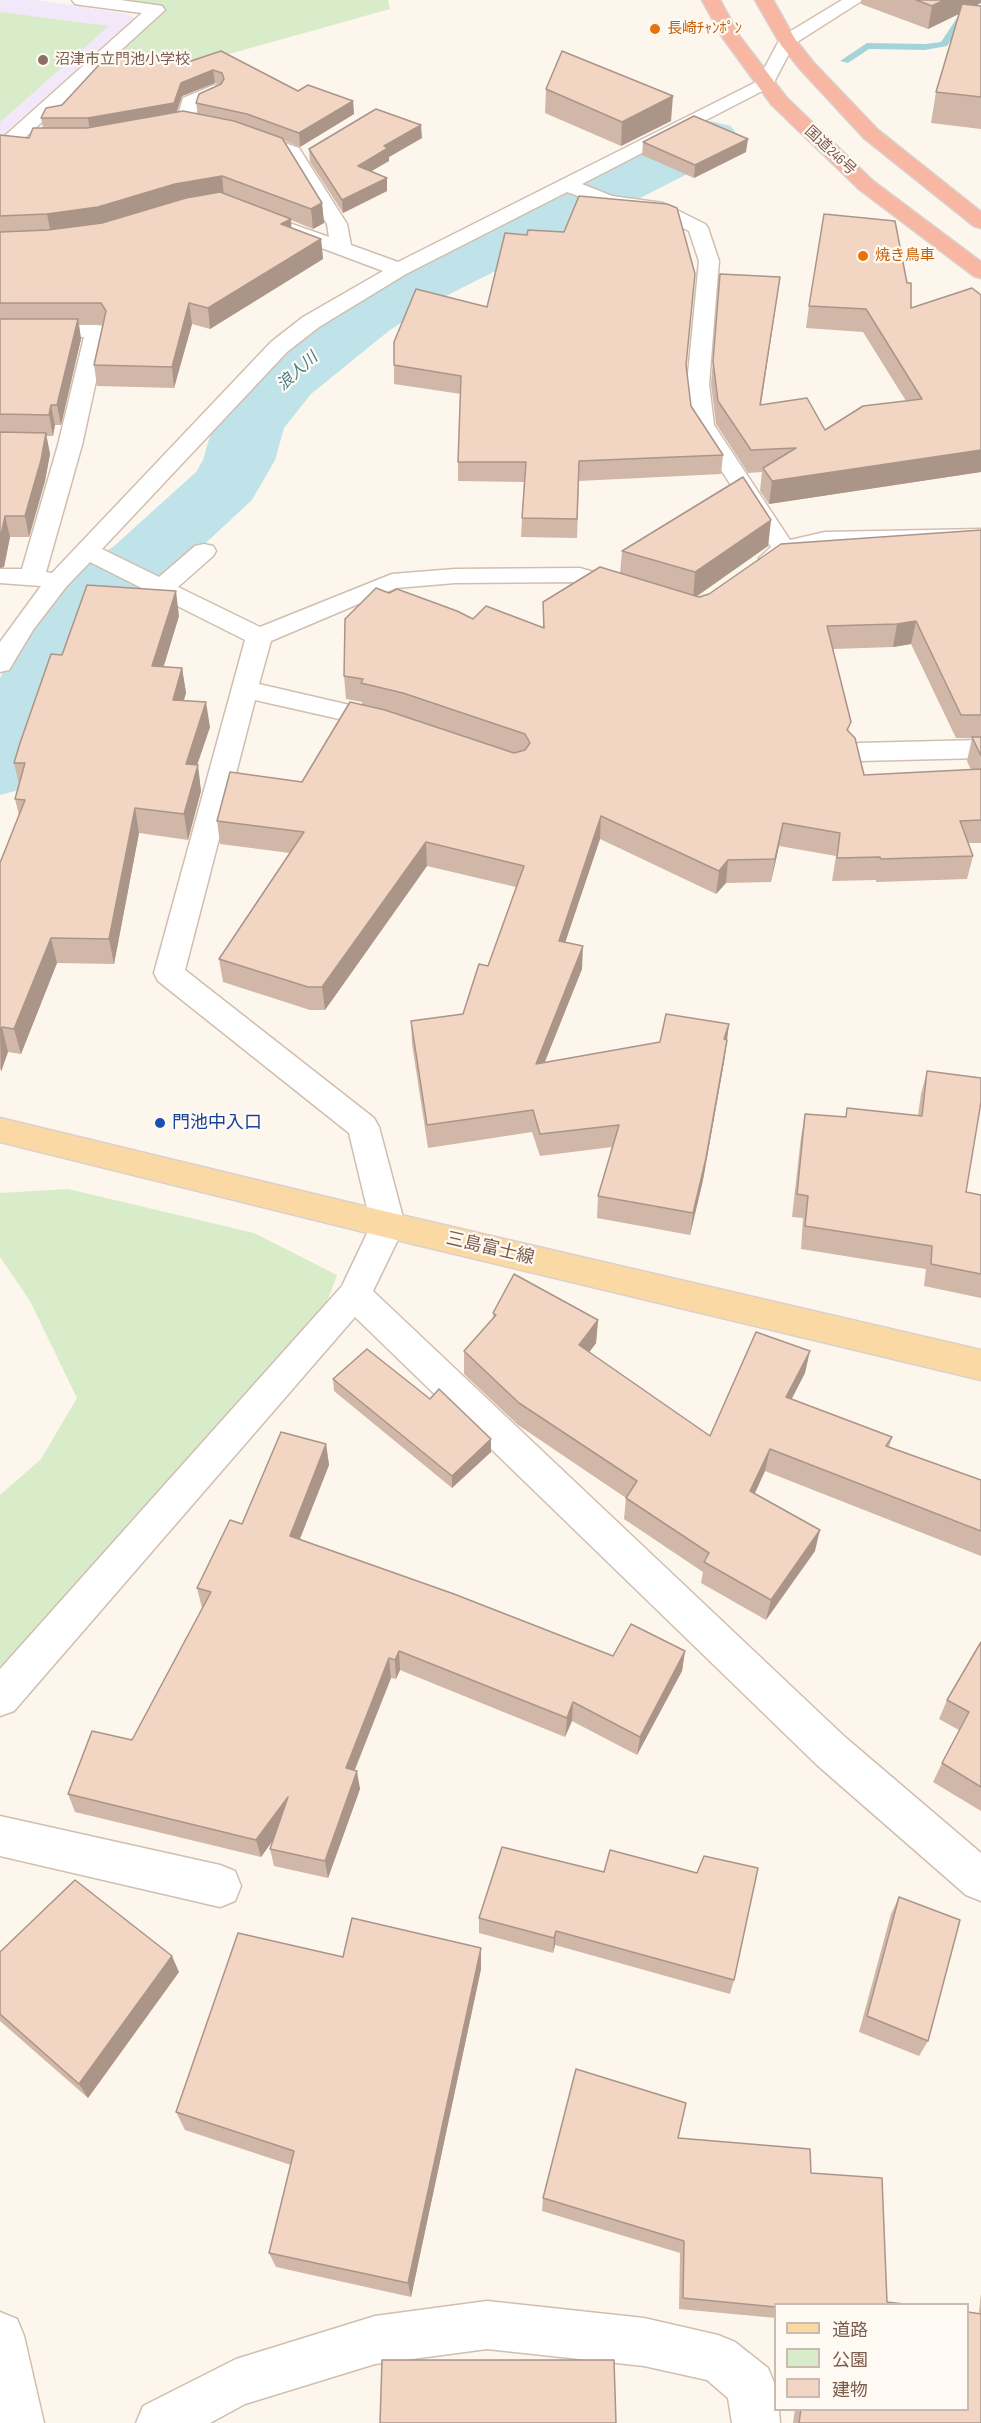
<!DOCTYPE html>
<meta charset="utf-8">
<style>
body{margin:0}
#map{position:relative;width:981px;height:2423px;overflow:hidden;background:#fdf6ec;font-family:"Sofia Sans Condensed","Noto Sans JP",sans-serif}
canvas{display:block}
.legend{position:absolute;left:774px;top:2303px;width:195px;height:108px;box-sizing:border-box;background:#fffaf3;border:2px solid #cabbb1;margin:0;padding:8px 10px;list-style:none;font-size:18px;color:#7a5c4d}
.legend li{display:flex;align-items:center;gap:12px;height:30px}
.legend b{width:30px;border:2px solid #cabbb1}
</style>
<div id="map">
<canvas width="981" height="2423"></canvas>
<ul class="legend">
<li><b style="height:8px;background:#fbd9a5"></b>道路</li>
<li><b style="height:16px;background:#d8ecc9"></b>公園</li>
<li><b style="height:16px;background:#f3d5c3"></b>建物</li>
</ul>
</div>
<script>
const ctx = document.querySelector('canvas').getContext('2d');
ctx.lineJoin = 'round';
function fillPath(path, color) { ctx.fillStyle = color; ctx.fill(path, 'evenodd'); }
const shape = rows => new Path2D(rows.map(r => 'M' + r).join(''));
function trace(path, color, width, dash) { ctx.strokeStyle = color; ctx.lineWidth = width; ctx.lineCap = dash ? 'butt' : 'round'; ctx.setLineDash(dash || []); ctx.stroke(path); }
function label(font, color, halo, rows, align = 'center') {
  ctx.font = font + ' "Sofia Sans Condensed","Noto Sans JP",sans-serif'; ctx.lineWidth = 4.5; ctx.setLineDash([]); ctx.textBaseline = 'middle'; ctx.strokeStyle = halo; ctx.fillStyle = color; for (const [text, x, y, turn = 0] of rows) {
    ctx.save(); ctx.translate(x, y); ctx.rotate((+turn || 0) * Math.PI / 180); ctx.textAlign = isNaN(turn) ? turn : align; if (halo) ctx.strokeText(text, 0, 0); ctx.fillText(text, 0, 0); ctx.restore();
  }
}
fillPath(shape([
 [0,0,37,0,127,14,135,18,0,137]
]), '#f3e8fa');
fillPath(shape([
 [108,0,388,0,390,9,147,77,86,84,163,8],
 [0,12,109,26,0,122],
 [68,1189,254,1233,337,1275,303,1365,0,1712,0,1495,41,1459,77,1398,30,1301,0,1257,0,1193]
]), '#d8ecc9');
fillPath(shape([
 [981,7,981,13,965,19,947,46,925,50,869,49,848,63,840,61,867,43,925,44,941,42,959,15,981,7]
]), '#a5d3da');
fillPath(shape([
 [710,121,731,126,740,139,731,152,434,302,390,330,311,394,284,428,275,460,252,500,167,579,107,615,101,622,77,692,48,749,43,767,30,787,0,795,0,679,22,621,51,581,113,547,196,472,203,460,213,425,261,364,342,302,388,274,689,126,710,121]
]), '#bfe3e8');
const street = shape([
 [72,0,120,0,156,5,162,6,165,10,7,154,0,156,0,140,142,13,81,5,75,4,72,0],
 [766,77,772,78,775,82,772,86,582,184,612,196,663,203,705,224,708,228,719,261,709,384,714,425,790,540,825,532,981,529,981,543,825,546,793,554,780,563,771,565,762,563,759,558,771,547,692,425,687,384,699,261,689,231,651,212,608,207,567,192,406,274,319,327,287,352,102,549,159,577,195,546,204,544,213,546,216,551,213,556,178,587,260,627,392,574,455,569,580,568,637,585,640,590,637,595,628,597,578,582,455,583,396,588,271,641,259,684,397,716,401,722,397,728,388,730,255,700,185,970,374,1118,379,1127,405,1225,373,1291,845,1737,981,1853,981,1901,966,1895,817,1765,355,1317,14,1711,0,1716,0,1669,342,1286,371,1225,349,1133,158,981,154,973,245,640,90,562,66,587,33,630,9,670,0,672,0,642,41,586,0,583,0,569,22,569,58,445,84,337,0,337,0,325,96,325,104,326,107,331,82,445,46,572,52,573,271,342,303,317,383,271,271,229,268,225,271,221,278,219,329,237,327,224,285,156,240,140,237,136,240,132,254,132,299,148,347,224,351,245,398,262,766,77],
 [214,85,221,87,223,91,221,95,199,105,192,126,178,126,176,122,183,98,214,85],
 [981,740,981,758,859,761,849,758,845,752,849,746,859,743,981,740],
 [0,1816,220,1865,235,1871,241,1886,235,1901,220,1907,0,1856,0,1816],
 [487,2301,644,2318,718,2335,735,2342,768,2368,775,2385,776,2410,779,2410,780,2423,732,2423,728,2398,707,2380,644,2366,487,2349,375,2364,245,2404,210,2423,136,2423,143,2406,236,2359,375,2316,487,2301],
 [0,2312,17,2319,24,2336,44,2423,0,2423,0,2312]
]);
const secondary = shape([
 [842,0,863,0,794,44,772,86,760,86,757,82,781,37,842,0]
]);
const primary = shape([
 [0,1118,388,1212,981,1350,981,1380,388,1238,0,1142,0,1118]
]);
const highway = shape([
 [702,0,720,0,740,37,786,97,873,181,981,262,981,278,974,276,859,189,772,105,723,38,702,0],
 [755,0,773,0,795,39,813,62,878,130,981,212,981,228,974,226,864,138,801,70,781,45,755,0]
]);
trace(street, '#d1beb0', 3);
trace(secondary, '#d6c0b0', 3);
trace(primary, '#dad1cd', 3);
trace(highway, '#dad1cd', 3);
fillPath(street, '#fff');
fillPath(secondary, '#fff');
fillPath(primary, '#fbd9a5');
fillPath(highway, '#f7b7a3');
fillPath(shape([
 [861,0,981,0,977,5,981,6,981,129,931,123,936,92,959,14,928,29,861,4],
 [188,62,298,91,353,101,354,114,300,147,283,140,322,203,324,223,313,229,291,220,291,228,321,239,323,259,210,329,192,324,174,388,97,386,94,365,103,324,79,324,81,339,61,425,55,425,53,436,46,436,50,454,45,481,29,537,10,537,4,567,0,568,0,135,29,138,43,128,41,118,62,105],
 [215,83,220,85,196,103,198,114,177,112,182,96],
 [546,89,671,121,621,146,545,113],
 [422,138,389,157,389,161,371,171,387,178,387,191,343,213,310,162,309,149],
 [643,142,746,152,694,178,642,155],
 [720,274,780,277,761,405,825,430,906,401,863,332,806,328,809,306,911,308,981,472,769,504,760,491,762,472,748,473,716,424,711,384],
 [394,365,686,366,691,406,723,455,721,474,579,481,577,538,521,537,522,518,524,482,458,481,458,462,461,394,394,384],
 [771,520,768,546,696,596,699,597,981,530,981,843,968,843,973,856,967,879,876,882,876,880,832,881,836,856,779,846,771,882,726,883,716,894,600,839,565,942,582,969,545,1062,660,1042,729,1024,724,1062,703,1180,690,1235,597,1218,598,1196,612,1147,540,1156,532,1132,428,1148,412,1044,411,1021,463,1014,488,966,516,887,427,866,325,1010,310,1010,223,982,219,959,290,853,220,844,217,821,302,782,362,705,362,702,346,699,344,676,389,593,473,619,543,628,543,602,620,574,622,551],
 [911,644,956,738,972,738,967,761,971,770,864,775,849,732,833,649,893,647],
 [179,616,163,667,182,668,186,693,183,701,210,727,197,765,201,791,188,840,139,833,114,964,57,963,21,1054,8,1052,0,1071,0,863,19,815,15,799,19,784,14,763,62,655],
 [927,1071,966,1192,981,1195,981,1298,924,1286,926,1269,801,1249,803,1218,792,1217,801,1137,805,1114,846,1117,918,1115,921,1094],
 [493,1313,598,1320,596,1343,589,1352,710,1436,805,1373,791,1399,892,1437,889,1447,981,1480,981,1556,765,1471,755,1493,815,1551,766,1620,701,1583,703,1572,624,1519,626,1498,518,1425,464,1374,464,1351,493,1318],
 [333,1379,491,1452,452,1488,334,1391],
 [326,1444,329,1465,300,1539,613,1656,685,1651,682,1671,637,1755,572,1721,565,1737,400,1670,396,1679,391,1678,355,1770,360,1789,328,1878,274,1866,270,1849,273,1840,261,1857,75,1812,68,1794,132,1740,202,1608,197,1588,242,1524],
 [981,1642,981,1811,933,1782,942,1763,959,1730,939,1719,947,1700],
 [502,1847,734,1980,730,1994,555,1945,553,1953,479,1933,479,1918],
 [899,1897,928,2041,919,2056,859,2032,891,1914],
 [481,1948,481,1969,411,2297,276,2267,269,2253,291,2165,185,2130,176,2112,343,1957],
 [0,1952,179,1972,88,2098,0,2021],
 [678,2138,776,2304,776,2318,679,2309,680,2253,542,2211,543,2198],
 [981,2293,981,2423,793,2423,795,2409,968,2409]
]), '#d1b7a8');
fillPath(shape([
 [944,0,981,0,981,3,928,29,932,6],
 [213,70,215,83,182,96,175,116,90,131,88,118],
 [673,96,671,121,621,146,622,122],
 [353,101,354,114,300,147,299,133],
 [421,125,422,138,389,157,389,161,358,179,358,166,384,146],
 [748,139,746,152,694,178,695,165],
 [222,176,224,196,102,227,51,234,47,214,175,184],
 [387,178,387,191,343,213,342,200],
 [322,203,324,223,313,229,311,209],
 [291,219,292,239,281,224],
 [321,239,323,259,210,329,208,308],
 [780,277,777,299,757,428,760,405],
 [189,303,192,324,174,388,172,367],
 [78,319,81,339,61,425,57,405],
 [51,405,55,425,53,436,49,415],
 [46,433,50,454,45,481,29,537,25,516],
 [981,450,981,472,769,504,772,481],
 [5,516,10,537,4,567,0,568,0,540],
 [771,520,768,546,693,599,695,572],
 [176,591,179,616,156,692,152,666],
 [916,621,911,644,893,647,897,624],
 [182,668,186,693,177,725,173,700],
 [206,702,210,727,189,789,186,764],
 [198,765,201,791,188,840,184,814],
 [135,808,139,833,114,964,109,939],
 [601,816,600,839,558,964,559,941],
 [783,823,779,846,771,882,775,859],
 [426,842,427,866,325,1010,322,987],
 [728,860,726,883,716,894,719,871],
 [51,938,57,963,21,1054,14,1029],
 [583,946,582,969,535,1086,536,1064],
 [729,1024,724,1062,703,1180,690,1235,693,1213,724,1039],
 [2,1027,8,1052,1,1072,0,1031],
 [598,1320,596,1343,578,1368,579,1345],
 [810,1351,805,1373,781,1420,786,1397],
 [491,1439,491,1452,452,1488,452,1476],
 [326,1444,329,1465,293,1556,290,1536],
 [770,1449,765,1471,746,1512,750,1491],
 [820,1530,815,1551,766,1620,771,1600],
 [399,1651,400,1670,396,1679,395,1660],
 [685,1651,682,1671,637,1755,640,1737],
 [389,1658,391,1678,348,1786,346,1768],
 [573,1702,572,1721,565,1737,567,1718],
 [357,1771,360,1789,328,1878,325,1861],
 [288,1797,292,1814,261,1857,256,1840],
 [556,1931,555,1945,553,1953,554,1938],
 [481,1948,481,1969,411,2297,408,2283],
 [172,1956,179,1972,88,2098,79,2084]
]), '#aa9588');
const building = shape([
 [916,0,944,0,932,6,916,0],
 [962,4,981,6,981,97,936,92,962,4],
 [221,51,298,91,308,85,353,101,299,133,247,114,196,103,199,94,221,84,224,79,222,73,213,70,181,83,174,103,88,118,41,118,46,108,62,105,110,53,128,53,188,62,221,51],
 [562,51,673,96,622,122,546,89,562,51],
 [376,109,421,125,384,146,388,148,358,166,387,178,342,200,309,149,376,109],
 [183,111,234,121,282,138,322,203,311,209,222,176,175,184,98,207,47,214,0,216,0,135,29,138,33,128,87,128,183,111],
 [694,116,748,139,695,165,643,142,694,116],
 [220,192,291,219,281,224,321,239,208,308,189,303,172,367,94,365,106,311,101,303,0,303,0,232,48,230,102,223,186,198,220,192],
 [579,196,667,204,677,208,695,274,686,365,691,406,723,455,579,461,577,519,522,518,526,462,458,462,461,376,394,365,394,342,416,289,487,307,505,233,527,235,528,230,564,232,579,196],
 [824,214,895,221,907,283,911,283,911,308,972,288,981,295,981,450,772,481,763,468,796,448,751,450,718,401,713,361,720,274,780,277,760,405,807,398,825,430,863,406,922,399,866,309,809,306,824,214],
 [0,319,78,319,57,405,51,405,49,415,0,414,0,319],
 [0,432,46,433,41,460,25,516,5,516,0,540,0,432],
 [743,477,771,520,695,572,622,551,743,477],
 [981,530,981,715,961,715,916,621,897,624,827,626,851,722,847,730,855,738,864,775,981,769,981,820,960,821,973,856,881,859,880,857,837,858,840,833,783,823,775,859,728,860,719,871,601,816,559,941,583,946,536,1064,660,1042,666,1014,729,1024,724,1039,727,1040,706,1158,693,1213,598,1196,619,1125,540,1134,533,1110,427,1125,411,1021,463,1014,479,964,488,966,524,866,426,842,322,987,308,987,219,959,304,832,217,821,230,772,302,782,350,702,385,710,514,753,525,750,530,743,525,734,403,693,361,683,363,679,344,676,345,619,376,588,389,593,397,589,457,611,473,619,486,606,544,628,543,602,600,567,699,597,709,594,781,544,981,530],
 [87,585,176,591,152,666,182,668,173,700,206,702,186,764,198,765,184,814,135,808,109,939,51,938,14,1029,2,1027,0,1031,0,863,25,800,15,799,25,763,14,763,20,743,51,654,62,655,87,585],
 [972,737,981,737,981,756,972,737],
 [927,1071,981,1078,981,1102,966,1192,981,1195,981,1274,931,1264,932,1246,805,1226,808,1196,797,1194,805,1114,846,1117,847,1108,922,1116,927,1071],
 [514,1274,598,1320,579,1345,710,1436,756,1332,810,1351,786,1397,892,1437,886,1446,981,1480,981,1531,770,1449,750,1491,820,1530,771,1600,704,1562,709,1553,626,1498,637,1481,519,1403,464,1351,496,1315,493,1313,514,1274],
 [367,1349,430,1399,439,1389,491,1439,452,1476,333,1379,367,1349],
 [281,1432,326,1444,290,1536,454,1594,613,1656,631,1624,685,1651,640,1737,573,1702,567,1718,399,1651,395,1660,389,1658,346,1768,357,1771,325,1861,270,1849,288,1797,256,1840,68,1794,92,1731,132,1740,211,1592,197,1588,230,1520,242,1524,281,1432],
 [981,1642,981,1787,942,1763,969,1712,947,1700,981,1642],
 [502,1847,604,1872,610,1850,697,1873,704,1856,758,1868,734,1980,556,1931,554,1938,479,1918,502,1847],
 [75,1880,172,1956,79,2084,0,2014,0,1952,75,1880],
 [899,1897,960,1920,928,2041,867,2016,899,1897],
 [352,1918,481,1948,408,2283,269,2253,294,2151,176,2112,238,1933,343,1957,352,1918],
 [576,2069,686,2103,678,2138,810,2149,811,2173,882,2178,887,2302,904,2304,776,2304,776,2307,683,2298,684,2241,543,2198,576,2069],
 [968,2312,981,2314,981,2423,799,2423,801,2409,968,2409,968,2312],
 [382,2360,614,2360,616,2423,380,2423,382,2360]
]);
fillPath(building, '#f3d5c3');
trace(building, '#aa9588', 1.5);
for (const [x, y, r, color] of [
 [655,29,6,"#e8710a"],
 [43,60,6,"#8d6e63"],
 [863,256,6,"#e8710a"],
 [160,1123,6,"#1a4fb4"]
]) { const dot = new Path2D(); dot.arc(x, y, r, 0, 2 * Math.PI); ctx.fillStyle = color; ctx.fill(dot); trace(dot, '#fffaf3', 2); }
label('15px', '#c56008', '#fffaf3', [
 ["長崎ﾁｬﾝﾎﾟﾝ",667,29],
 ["焼き鳥車",875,256]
], 'left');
label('15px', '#785e54', '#fffaf3', [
 ["沼津市立門池小学校",55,60]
], 'left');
label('15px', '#7a5c4d', '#fffaf3', [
 ["国道246号",830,151,43]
]);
label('italic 16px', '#437c86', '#fffaf3', [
 ["浪人川",298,372,-42]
]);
label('18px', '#164399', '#fffaf3', [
 ["門池中入口",172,1123]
], 'left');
label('18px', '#7a5c4d', '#fffaf3', [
 ["三島富士線",490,1249,13]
]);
</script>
